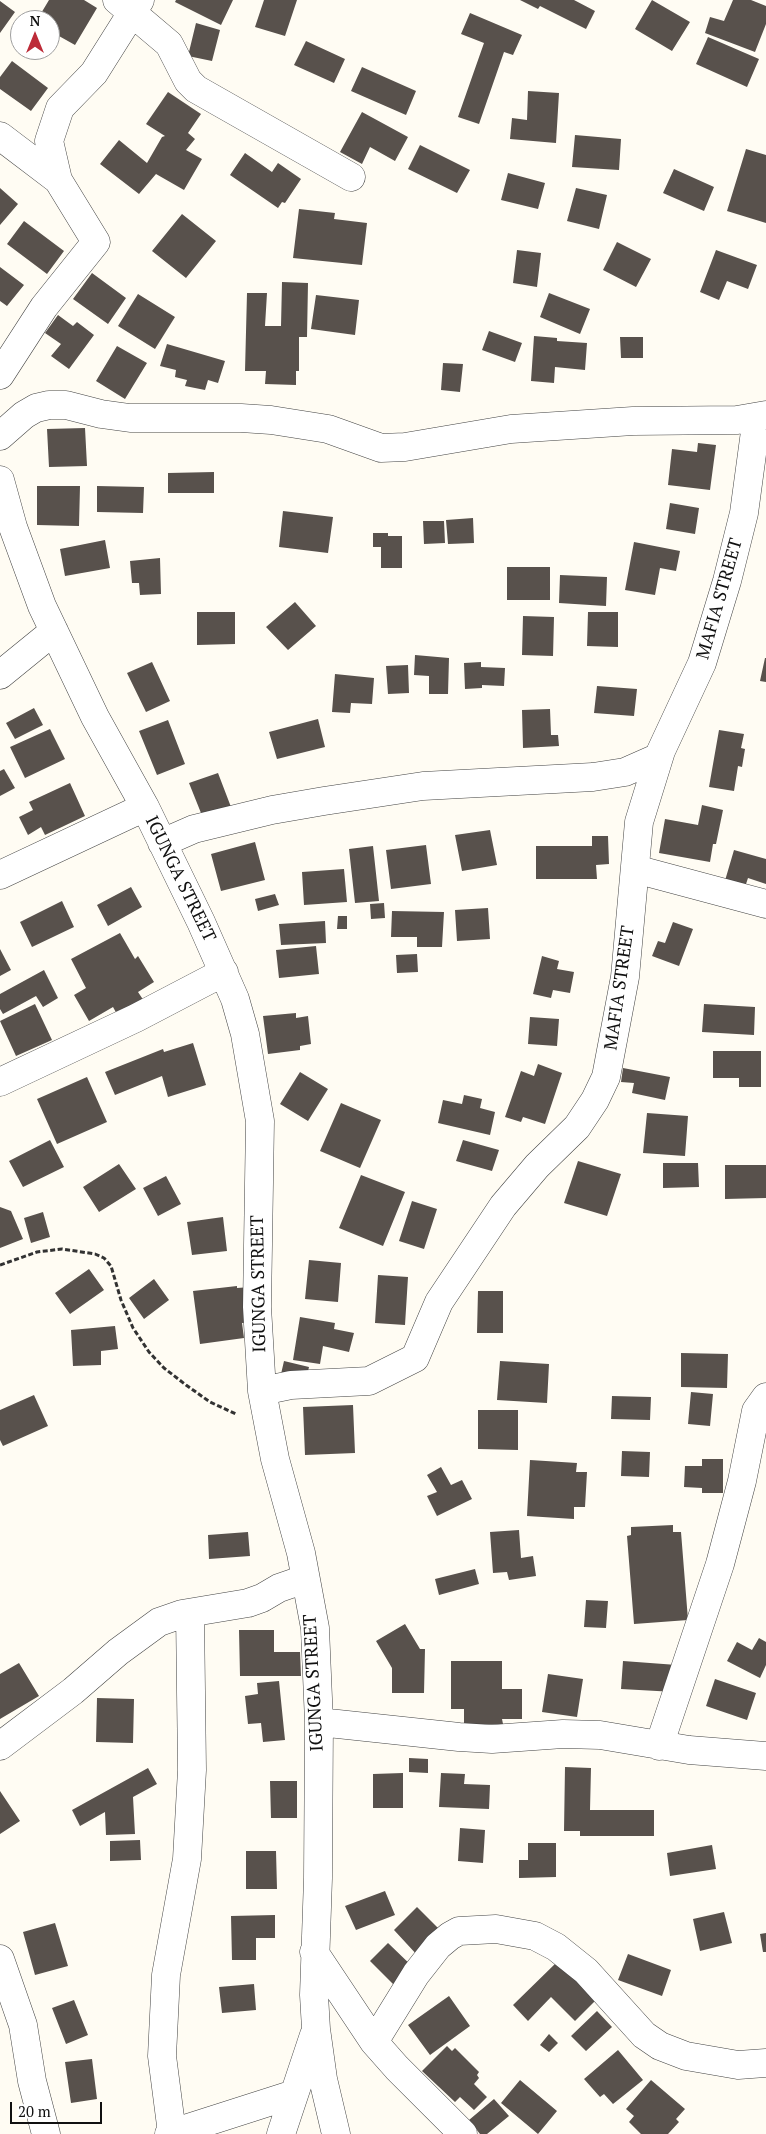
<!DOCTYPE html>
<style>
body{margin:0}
#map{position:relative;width:766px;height:2134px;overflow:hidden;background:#fffcf3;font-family:"PT Serif",serif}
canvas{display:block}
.north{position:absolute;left:10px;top:10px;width:50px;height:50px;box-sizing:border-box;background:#fff;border:1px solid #9f9f9f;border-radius:50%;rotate:0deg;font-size:14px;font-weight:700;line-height:20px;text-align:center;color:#101010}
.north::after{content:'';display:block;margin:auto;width:18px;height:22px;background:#bd2b38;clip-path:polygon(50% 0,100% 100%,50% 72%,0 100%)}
.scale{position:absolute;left:10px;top:2102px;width:92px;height:22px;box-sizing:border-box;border:2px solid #101010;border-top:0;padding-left:6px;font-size:15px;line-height:18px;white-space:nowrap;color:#101010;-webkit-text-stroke:4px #fff;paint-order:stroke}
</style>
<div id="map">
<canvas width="766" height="2134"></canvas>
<div class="north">N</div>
<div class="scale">20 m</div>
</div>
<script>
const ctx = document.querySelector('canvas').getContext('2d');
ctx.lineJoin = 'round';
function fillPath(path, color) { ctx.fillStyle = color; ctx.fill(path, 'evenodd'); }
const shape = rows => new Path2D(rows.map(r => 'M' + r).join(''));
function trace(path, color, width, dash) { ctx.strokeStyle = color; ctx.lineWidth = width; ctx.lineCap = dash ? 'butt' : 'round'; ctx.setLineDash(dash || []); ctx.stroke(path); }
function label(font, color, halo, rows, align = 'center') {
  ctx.font = font + ' "PT Serif",serif'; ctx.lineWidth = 5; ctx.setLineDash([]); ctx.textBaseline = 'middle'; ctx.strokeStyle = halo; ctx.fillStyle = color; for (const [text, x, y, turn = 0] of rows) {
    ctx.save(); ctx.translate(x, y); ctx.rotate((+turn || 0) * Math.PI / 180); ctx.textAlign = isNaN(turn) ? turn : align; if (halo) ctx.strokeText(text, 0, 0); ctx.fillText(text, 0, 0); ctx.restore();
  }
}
fillPath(shape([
 [49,0,84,0,97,8,75,45,50,31,50,20,37,20],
 [176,0,233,0,221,25,175,2],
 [264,0,297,0,285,36,255,27],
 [520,0,574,0,595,11,586,29,540,6,538,9],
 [652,0,690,22,672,51,635,29],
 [733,0,751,0,766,6,766,24,755,52,705,33,710,17,724,21],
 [0,1,15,12,0,33],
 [470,13,522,35,513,55,504,52,479,124,458,117,484,43,461,34],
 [196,23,220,30,212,61,188,56],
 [708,37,759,59,747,87,696,64],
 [306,41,345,59,334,83,294,65],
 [12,61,48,88,31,111,0,89,0,77],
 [362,67,416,91,406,115,351,91],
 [528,91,559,93,556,143,510,139,512,118,527,120],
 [168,92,201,114,188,133,195,139,186,150,202,159,184,190,156,174,139,194,100,164,119,140,147,163,162,137,165,136,146,124],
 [362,112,408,137,395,161,370,147,362,164,340,152],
 [575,135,621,139,619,170,572,167],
 [420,145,470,170,457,193,408,169],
 [746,149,766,155,766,223,727,211],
 [245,153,272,172,278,163,301,179,285,203,282,202,278,208,230,175],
 [674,169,714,187,704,211,663,193],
 [508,173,545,183,538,209,501,200],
 [0,188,18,204,0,225],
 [576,188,607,195,599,229,567,221],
 [299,209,335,213,334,219,367,223,362,265,293,258],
 [182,214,216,241,186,278,152,251],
 [24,221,64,251,47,274,7,244],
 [617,242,651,259,636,287,603,270],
 [517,250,541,253,537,287,513,283],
 [716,250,757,265,748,289,727,281,719,300,700,292],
 [0,267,24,285,7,306,0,301],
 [92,273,126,298,108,324,73,299],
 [282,282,308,283,307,337,299,337,299,371,296,371,296,385,265,384,266,371,245,371,247,293,267,293,265,326,281,326],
 [549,293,590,309,580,334,540,317],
 [138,294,175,317,155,349,118,326],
 [316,295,359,300,355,335,311,329],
 [58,315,73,326,77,322,94,335,69,369,51,356,61,344,45,333],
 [489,331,522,343,515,362,482,350],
 [534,336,557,338,557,341,587,343,585,370,555,367,554,383,531,381],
 [620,337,643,337,643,358,621,358],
 [167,344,225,361,218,383,208,380,205,390,185,386,187,380,175,377,176,370,160,366],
 [117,346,147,363,125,399,96,381],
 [443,363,463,364,460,392,441,390],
 [85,428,87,466,49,467,47,429],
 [698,443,716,445,710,490,668,485,672,449,697,452],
 [214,472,214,493,168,493,168,473],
 [37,486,80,486,79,526,37,525],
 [97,486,144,487,143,513,97,512],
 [670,503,699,508,695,534,666,529],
 [283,511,333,517,328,553,279,547],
 [473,518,474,543,448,544,446,520],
 [423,521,444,521,445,543,424,544],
 [373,533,388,533,388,536,402,536,402,568,381,568,381,547,373,547],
 [105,540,110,568,65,576,60,549],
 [634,542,680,551,676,571,660,568,655,595,625,590],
 [160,558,161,594,140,595,139,583,132,583,130,561],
 [507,567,550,567,550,600,507,600],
 [560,575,607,577,606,606,559,603],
 [295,602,316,626,288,650,266,627],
 [197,612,235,612,235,644,197,645],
 [588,612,618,612,618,647,587,646],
 [523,616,554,617,553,656,522,655],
 [415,655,449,658,448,694,429,694,429,676,414,675],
 [765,658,766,658,766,682,760,681],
 [152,662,170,701,146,712,127,673],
 [481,662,481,667,505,668,504,686,482,685,482,688,465,689,464,663],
 [408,665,409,693,388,694,386,666],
 [335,674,374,678,372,704,351,703,350,713,332,712],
 [597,686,637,689,634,716,594,713],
 [34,708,43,725,15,739,6,723],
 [550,709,551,735,558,735,559,746,523,748,522,710],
 [318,719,325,747,277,759,269,732],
 [168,720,185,764,157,775,139,731],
 [50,729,65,759,25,778,10,747],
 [719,730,744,734,741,748,745,749,742,767,738,766,734,791,709,787],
 [4,769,15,788,0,796,0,771],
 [218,773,231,807,203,818,189,783],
 [70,783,85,816,45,835,41,827,28,835,19,817,33,810,29,802],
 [702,805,723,810,716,844,713,844,710,862,659,853,665,819,698,825],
 [490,830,497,865,462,871,455,835],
 [592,836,608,836,609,864,596,865,597,879,536,879,536,846,592,846],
 [255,842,265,880,221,891,211,854],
 [426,845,431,884,391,889,386,850],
 [373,846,379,901,355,903,349,849],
 [734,850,766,859,766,884,748,878,744,890,724,884],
 [344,869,347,902,304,905,302,872],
 [131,887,142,907,108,926,97,905],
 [275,894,279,905,258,911,255,899],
 [62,901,74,927,32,947,20,922],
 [384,903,385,918,371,919,370,904],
 [488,908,490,939,457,941,455,910],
 [392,911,444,912,442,947,417,947,417,937,391,937],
 [338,916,347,916,347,929,337,929],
 [325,921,326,943,281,945,279,924],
 [673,922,693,929,679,966,652,956,658,941,665,943],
 [120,933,135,959,138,956,154,982,138,992,144,1001,118,1016,113,1007,89,1021,74,995,86,988,71,959],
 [316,946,319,974,279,978,276,950],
 [0,949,11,970,0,976],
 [417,954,418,972,397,973,396,955],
 [542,956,559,961,557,969,574,972,570,993,553,990,551,998,533,994],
 [44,970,58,998,43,1007,36,996,3,1014,0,1009,0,994],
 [35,1004,52,1040,16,1056,0,1021],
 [704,1004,755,1007,754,1035,702,1032],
 [296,1013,296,1018,308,1016,311,1044,300,1046,300,1050,268,1054,263,1016],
 [530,1017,559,1019,557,1046,528,1044],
 [193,1043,206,1085,168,1097,162,1076,115,1095,105,1072,163,1049,164,1052],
 [713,1051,761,1051,761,1087,739,1087,739,1078,713,1078],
 [538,1064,562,1073,545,1124,523,1117,521,1122,505,1117,521,1071,534,1076],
 [623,1068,670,1077,665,1100,632,1093,634,1083,621,1082],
 [300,1072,328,1089,308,1121,280,1104],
 [87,1077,107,1122,57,1144,37,1099],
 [464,1095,482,1099,480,1108,495,1112,490,1135,438,1123,443,1100,462,1104],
 [341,1103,381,1120,360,1168,320,1151],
 [647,1113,688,1116,685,1156,643,1153],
 [50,1140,64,1167,23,1187,9,1161],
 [463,1140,499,1150,492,1171,456,1161],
 [578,1161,621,1174,607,1216,564,1203],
 [663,1163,698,1163,699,1187,663,1188],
 [119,1164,136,1189,99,1212,83,1187],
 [725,1165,766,1165,766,1198,725,1199],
 [361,1175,405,1192,383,1246,339,1228],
 [166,1176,181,1204,158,1216,143,1188],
 [412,1201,437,1209,424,1249,399,1241],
 [0,1207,11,1211,23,1239,0,1248],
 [43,1212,50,1237,31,1243,24,1218],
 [223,1217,227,1251,192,1255,187,1222],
 [309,1260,341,1263,338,1302,305,1299],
 [89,1269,104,1290,70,1314,55,1293],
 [378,1275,408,1277,405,1325,375,1323],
 [154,1279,169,1300,144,1319,129,1298],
 [237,1286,237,1288,251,1287,254,1322,242,1323,244,1338,200,1344,193,1291],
 [478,1291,503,1291,503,1333,477,1333],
 [300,1317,335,1323,334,1329,354,1333,349,1352,323,1346,320,1364,293,1360],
 [115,1326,118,1349,101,1351,101,1365,73,1366,71,1330],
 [681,1353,728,1354,727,1388,681,1387],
 [284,1361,309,1367,306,1380,281,1374],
 [500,1361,549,1364,547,1403,497,1400],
 [691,1392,713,1394,710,1426,688,1424],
 [34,1395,48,1426,3,1446,0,1440,0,1410],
 [612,1396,651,1397,650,1420,611,1419],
 [353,1405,355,1453,305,1455,303,1407],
 [478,1410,518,1410,518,1450,478,1449],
 [622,1451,650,1452,649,1477,621,1476],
 [702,1459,723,1459,723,1493,702,1493,702,1488,684,1487,685,1466,702,1466],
 [530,1460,577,1463,576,1472,587,1472,585,1507,574,1507,574,1519,527,1516],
 [441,1467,451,1485,462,1480,472,1499,437,1516,427,1496,437,1492,427,1475],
 [673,1525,673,1532,681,1532,688,1620,634,1624,627,1536,631,1535,631,1527],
 [519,1530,521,1558,533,1556,536,1576,509,1580,507,1572,493,1573,490,1532],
 [248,1532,250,1556,209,1559,208,1535],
 [475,1569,479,1584,439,1595,435,1579],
 [586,1600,608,1601,606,1628,584,1627],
 [405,1624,420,1649,425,1649,424,1693,392,1693,392,1668,376,1641],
 [239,1630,274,1630,274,1652,300,1652,301,1676,240,1676],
 [759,1638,766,1642,766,1665,760,1678,727,1661,737,1642,752,1650],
 [451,1661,502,1661,502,1689,522,1689,522,1719,502,1719,503,1724,464,1725,464,1709,451,1709],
 [623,1661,677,1665,675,1692,621,1689],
 [19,1663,39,1696,0,1719,0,1674],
 [548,1674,583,1679,577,1717,542,1712],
 [715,1679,756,1693,747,1720,706,1706],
 [279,1681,285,1740,263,1742,261,1723,248,1724,245,1696,258,1694,257,1683],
 [97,1698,134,1699,133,1743,96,1742],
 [409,1758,428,1759,428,1773,409,1772],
 [565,1767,591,1768,590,1810,654,1810,654,1836,580,1836,580,1831,564,1831],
 [148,1768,157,1784,133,1797,135,1834,106,1835,105,1812,80,1826,72,1810],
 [403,1773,403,1808,373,1808,373,1774],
 [441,1773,465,1774,464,1784,490,1785,489,1809,439,1807],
 [270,1781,297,1781,297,1818,271,1818],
 [0,1791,20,1821,0,1834],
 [460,1828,485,1830,483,1863,458,1861],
 [140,1840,141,1860,110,1861,110,1841],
 [528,1843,556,1843,556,1877,519,1878,519,1860,528,1860],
 [712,1845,716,1869,670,1876,667,1853],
 [246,1851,276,1851,277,1889,246,1889],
 [385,1891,395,1915,356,1930,345,1906],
 [417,1907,442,1932,418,1956,394,1930],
 [724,1912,732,1943,700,1951,693,1919],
 [275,1915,275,1938,256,1938,256,1960,232,1960,231,1916],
 [55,1923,68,1966,35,1975,23,1932],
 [766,1933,766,1952,763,1952,760,1934],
 [388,1943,415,1969,397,1988,370,1961],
 [628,1954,671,1970,662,1996,618,1980],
 [558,1961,596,2000,575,2021,551,1997,528,2021,513,2005],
 [254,1984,256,2010,222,2013,219,1987],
 [449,1996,470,2026,430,2055,408,2025],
 [74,2000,88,2035,66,2044,52,2008],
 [597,2011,612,2027,586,2051,571,2036],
 [549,2034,558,2043,549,2052,540,2045],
 [447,2046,452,2051,455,2048,479,2072,477,2075,479,2078,474,2084,487,2097,474,2110,460,2097,455,2102,422,2071],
 [618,2050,643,2080,613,2104,604,2094,600,2097,584,2079],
 [92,2059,97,2099,71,2103,65,2062],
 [520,2080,557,2111,538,2134,501,2103],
 [651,2080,685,2109,676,2119,679,2122,668,2134,641,2134,629,2122,634,2116,626,2109],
 [494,2099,509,2116,487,2134,480,2134,469,2120]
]), '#58514c');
const street = shape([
 [117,0,169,44,188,81,196,89,351,177],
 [0,136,58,180,96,242,44,307,0,375],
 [58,180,49,141,60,108,94,73,140,0],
 [0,436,24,415,36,408,49,405,66,405,101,414,130,418,241,418,271,420,328,429,381,448,405,447,511,429,633,421,737,420,766,415],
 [0,480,13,527,42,606,95,717,145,807,201,922,235,999,245,1034,260,1121,257,1307,262,1391,275,1459,301,1553,315,1628,319,1722,318,1878,314,1995,316,2029,323,2079,336,2134],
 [0,675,54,631],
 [162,843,194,829,272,810,324,801,423,786,593,777,625,772,659,757],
 [635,869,766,904],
 [0,875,145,807],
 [0,1082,136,1018,224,972],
 [262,1391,291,1385,369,1381,415,1358,439,1302,503,1206,537,1166,577,1127,595,1100,606,1077,625,977,639,822,661,751,702,663,727,581,744,513,757,417],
 [319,1722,459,1737,492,1739,563,1734,600,1735,689,1750,766,1756],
 [0,1746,73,1691,118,1652,159,1622,182,1614,248,1603,262,1598,279,1588,305,1579],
 [659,1746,720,1564,742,1481,756,1411,766,1397],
 [314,1952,374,2042,397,2068,463,2134],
 [0,1959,23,2025,32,2081,46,2134],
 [374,2042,416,1974,438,1946,450,1936,459,1931,496,1929,535,1936,556,1947,586,1971,644,2035,660,2046,686,2056,738,2065,766,2063],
 [172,2133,162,2056,166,1975,187,1859,192,1770,190,1613],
 [169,2134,294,2094],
 [281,2134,314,2035]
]);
trace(street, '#434343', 29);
trace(shape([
 [0,1265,37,1252,62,1249,95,1254,104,1258,111,1266,121,1300,133,1328,149,1352,164,1368,186,1385,210,1402,236,1414]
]), '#323232', 3, [5, 2.5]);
trace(street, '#fff', 28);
label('18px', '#101010', '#fff', [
 ["MAFIA STREET",720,599,-74],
 ["IGUNGA STREET",180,879,64],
 ["MAFIA STREET",620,988,-82],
 ["IGUNGA STREET",259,1284,-91],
 ["IGUNGA STREET",314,1683,-93]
]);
</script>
